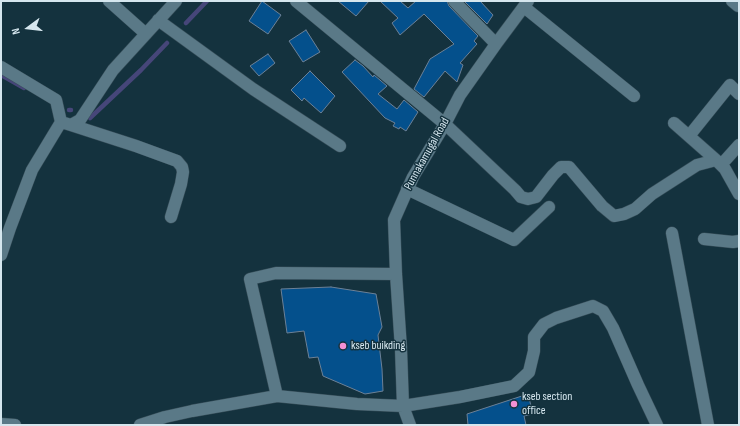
<!DOCTYPE html>
<style>
body{margin:0}
#map{position:relative;width:740px;height:426px;overflow:hidden;background:#14323e;font-family:"Sofia Sans Condensed",sans-serif}
canvas{display:block}
.frame{position:absolute;inset:0;border:2px solid #d5e6ee;pointer-events:none}
.north{position:absolute;left:8px;top:8px;width:40px;height:40px;-webkit-text-stroke:3px #14323e;paint-order:stroke;rotate:255deg;font-size:11px;font-weight:700;line-height:16px;text-align:center;color:#d5e6ee}
.north::after{content:'';display:block;margin:auto;width:14px;height:18px;background:#d5e6ee;clip-path:polygon(50% 0,100% 100%,50% 72%,0 100%)}
</style>
<div id="map">
<canvas width="740" height="426"></canvas>
<div class="frame"></div>
<div class="north">N</div>
</div>
<script>
const ctx = document.querySelector('canvas').getContext('2d');
ctx.lineJoin = 'round';
const shape = rows => new Path2D(rows.map(r => 'M' + r).join(''));
function trace(path, color, width, dash) { ctx.strokeStyle = color; ctx.lineWidth = width; ctx.lineCap = dash ? 'butt' : 'round'; ctx.setLineDash(dash || []); ctx.stroke(path); }
function fillPath(path, color) { ctx.fillStyle = color; ctx.fill(path, 'evenodd'); }
function label(font, color, halo, rows, align = 'center') {
  ctx.font = font + ' "Sofia Sans Condensed",sans-serif'; ctx.lineWidth = 3; ctx.setLineDash([]); ctx.textBaseline = 'middle'; ctx.strokeStyle = halo; ctx.fillStyle = color; for (const [text, x, y, turn = 0] of rows) {
    ctx.save(); ctx.translate(x, y); ctx.rotate((+turn || 0) * Math.PI / 180); ctx.textAlign = isNaN(turn) ? turn : align; if (halo) ctx.strokeText(text, 0, 0); ctx.fillText(text, 0, 0); ctx.restore();
  }
}
trace(shape([
 [186,23,207,1],
 [1,75,24,88],
 [69,110,71,110],
 [90,118,141,70,167,43]
]), '#464679', 4.5);
const building = shape([
 [262,1,281,15,268,34,249,21,262,1],
 [338,1,369,1,356,16,338,1],
 [380,1,400,1,408,8,416,1,447,1,449,6,478,36,474,41,477,44,460,63,463,65,457,82,445,71,424,97,414,89,430,59,454,44,424,14,400,35,392,23,398,18,380,1],
 [464,1,480,1,493,15,487,24,464,1],
 [306,30,320,52,303,62,289,41,306,30],
 [268,54,275,63,259,76,250,66,268,54],
 [355,60,363,66,373,77,374,75,387,86,378,94,397,109,404,100,418,112,406,131,400,127,399,129,393,126,395,123,385,118,342,72,355,60],
 [310,71,335,96,321,113,304,98,302,101,291,90,310,71],
 [331,287,376,294,382,327,378,335,382,369,383,391,365,394,323,376,318,357,309,358,304,331,287,333,281,289,331,287],
 [528,394,533,414,524,416,526,425,468,425,467,414,528,394]
]);
fillPath(building, '#04508c');
trace(building, '#6c8197', 1);
const minor = shape([
 [109,1,146,34],
 [296,1,445,124,515,190,521,197,528,199,536,197,553,175,561,167,569,167,602,206,614,216,624,214,635,209,652,194,697,165,716,160,725,169,739,194],
 [454,1,496,44],
 [732,1,738,6],
 [524,7,634,96],
 [158,20,253,89,340,146],
 [1,67,56,100,61,122,32,170,10,228,1,255],
 [61,122,71,125,80,120,113,70,176,1],
 [674,123,716,160],
 [71,125,136,146,177,161,182,167,183,172,181,184,171,217],
 [689,136,730,85,739,94],
 [721,165,739,145],
 [407,189,514,240,549,207],
 [672,233,708,425],
 [704,239,733,242,739,241],
 [277,396,250,279,276,273,396,274],
 [1,424,15,425],
 [140,425,165,417,192,411,277,396,357,404,403,406,460,397,514,386,529,372,534,351,534,337,544,324,556,318,593,306,603,311,613,328,638,385,657,425],
 [410,425,403,406,401,349,396,274,394,220,413,177,445,124,460,95,496,44,528,1]
]);
trace(minor, '#374e59', 13);
trace(minor, '#5a7987', 12);
for (const [x, y, r, color] of [
 [343,346,4,"#f391d5"],
 [514,404,4,"#f391d5"]
]) { const dot = new Path2D(); dot.arc(x, y, r, 0, 2 * Math.PI); ctx.fillStyle = color; ctx.fill(dot); trace(dot, '#14323e', 1.5); }
label('12px', '#d5e6ee', '#14323e', [
 ["Punnakamugal Road",427,154,-61]
]);
label('12px', '#d5e6ee', '#14323e', [
 ["kseb buikding",351,346],
 ["kseb section",522,397],
 ["office",522,411]
], 'left');
</script>
